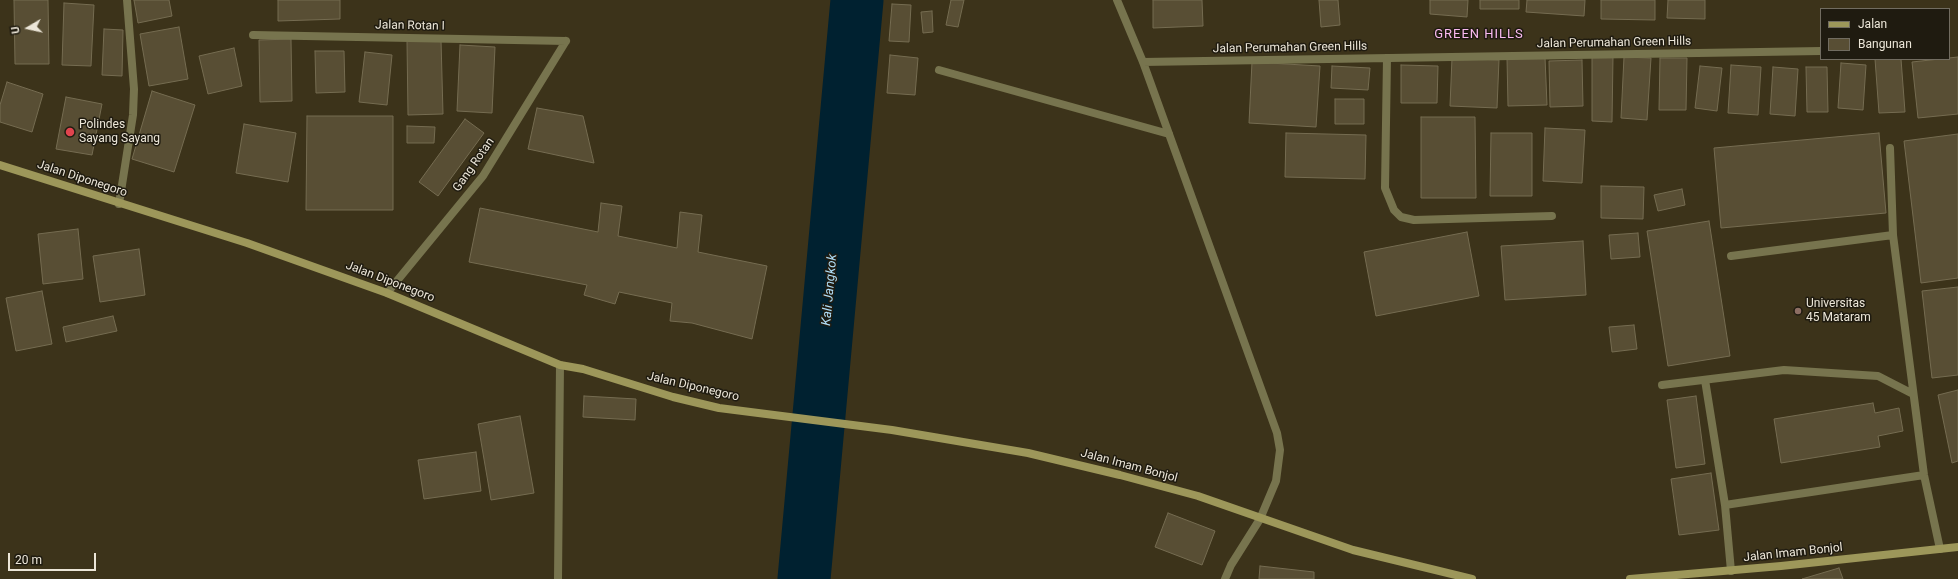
<!DOCTYPE html>
<style>
body{margin:0}
#map{position:relative;width:1958px;height:579px;overflow:hidden;background:#3c331a;font-family:Roboto,sans-serif}
canvas{display:block}
.legend{position:absolute;left:1820px;top:8px;width:130px;height:52px;box-sizing:border-box;background:#1f1b10;border:1px solid #716c60;margin:0;padding:5px 7px;list-style:none;font-size:12px;color:#ece6d8}
.legend li{display:flex;align-items:center;gap:8px;height:20px}
.legend b{width:20px;border:1px solid #716c60}
.north{position:absolute;left:8px;top:8px;width:40px;height:40px;-webkit-text-stroke:3px #1f1b10;paint-order:stroke;rotate:261deg;font-size:11px;font-weight:700;line-height:16px;text-align:center;color:#ece6d8}
.north::after{content:'';display:block;margin:auto;width:14px;height:18px;background:#ece6d8;clip-path:polygon(50% 0,100% 100%,50% 72%,0 100%)}
.scale{position:absolute;left:8px;top:553px;width:88px;height:18px;box-sizing:border-box;border:2px solid #ece6d8;border-top:0;padding-left:5px;font-size:12px;line-height:14px;white-space:nowrap;color:#ece6d8;-webkit-text-stroke:3px #1f1b10;paint-order:stroke}
</style>
<div id="map">
<canvas width="1958" height="579"></canvas>
<ul class="legend">
<li><b style="height:5px;background:#9d975a"></b>Jalan</li>
<li><b style="height:11px;background:#584e34"></b>Bangunan</li>
</ul>
<div class="north">U</div>
<div class="scale">20 m</div>
</div>
<script>
const ctx = document.querySelector('canvas').getContext('2d');
ctx.lineJoin = 'round';
const shape = rows => new Path2D(rows.map(r => 'M' + r).join(''));
function trace(path, color, width, dash) { ctx.strokeStyle = color; ctx.lineWidth = width; ctx.lineCap = dash ? 'butt' : 'round'; ctx.setLineDash(dash || []); ctx.stroke(path); }
function fillPath(path, color) { ctx.fillStyle = color; ctx.fill(path, 'evenodd'); }
function label(font, color, halo, rows, align = 'center') {
  ctx.font = font + ' Roboto,sans-serif'; ctx.lineWidth = 3; ctx.setLineDash([]); ctx.textBaseline = 'middle'; ctx.strokeStyle = halo; ctx.fillStyle = color; for (const [text, x, y, turn = 0] of rows) {
    ctx.save(); ctx.translate(x, y); ctx.rotate((+turn || 0) * Math.PI / 180); ctx.textAlign = isNaN(turn) ? turn : align; if (halo) ctx.strokeText(text, 0, 0); ctx.fillText(text, 0, 0); ctx.restore();
  }
}
trace(shape([
 [804,579,857,0]
]), '#002130', 53);
const building = shape([
 [14,0,48,0,49,64,15,64,14,0],
 [134,0,169,0,172,16,138,23,134,0],
 [278,0,340,0,340,19,278,21,278,0],
 [951,0,964,0,958,27,946,25,951,0],
 [1153,0,1202,0,1203,26,1153,28,1153,0],
 [1319,0,1338,0,1340,25,1321,27,1319,0],
 [1430,0,1468,0,1467,17,1430,14,1430,0],
 [1480,0,1519,0,1519,9,1480,9,1480,0],
 [1527,0,1585,0,1584,16,1526,12,1527,0],
 [1601,0,1655,0,1655,20,1601,19,1601,0],
 [1668,0,1705,0,1705,19,1667,18,1668,0],
 [64,3,94,5,91,66,62,65,64,3],
 [892,4,911,5,909,42,889,41,892,4],
 [932,11,933,32,923,33,921,12,932,11],
 [179,27,188,79,149,86,140,34,179,27],
 [104,29,123,30,122,76,102,75,104,29],
 [291,39,292,101,260,102,259,40,291,39],
 [441,40,443,114,408,115,407,41,441,40],
 [460,45,495,47,492,113,457,111,460,45],
 [234,48,242,86,208,94,199,56,234,48],
 [315,51,344,51,345,92,316,93,315,51],
 [365,52,392,55,387,105,359,102,365,52],
 [890,55,918,58,915,95,887,93,890,55],
 [1592,56,1613,56,1612,122,1592,121,1592,56],
 [1545,57,1547,105,1508,106,1507,58,1545,57],
 [1624,57,1651,58,1647,120,1621,118,1624,57],
 [1958,57,1958,114,1918,118,1912,62,1958,57],
 [1452,58,1499,60,1497,108,1450,106,1452,58],
 [1660,58,1687,58,1686,110,1659,110,1660,58],
 [1875,59,1901,59,1905,112,1879,113,1875,59],
 [1582,60,1583,106,1550,107,1549,61,1582,60],
 [1252,62,1320,66,1316,127,1249,123,1252,62],
 [1841,63,1866,65,1863,110,1838,108,1841,63],
 [1401,65,1438,66,1437,103,1401,103,1401,65],
 [1731,65,1761,67,1758,115,1728,113,1731,65],
 [1332,66,1370,68,1368,90,1331,88,1332,66],
 [1700,66,1722,68,1717,111,1695,108,1700,66],
 [1773,67,1798,69,1795,116,1770,114,1773,67],
 [1806,67,1827,67,1828,112,1807,112,1806,67],
 [7,82,43,94,32,132,0,122,0,105,7,82],
 [152,91,195,105,174,172,132,159,152,91],
 [66,97,102,104,92,155,56,149,66,97],
 [1335,99,1364,99,1364,124,1335,124,1335,99],
 [537,108,583,116,594,163,528,149,537,108],
 [307,116,393,116,393,210,306,210,307,116],
 [1421,117,1475,117,1476,198,1421,198,1421,117],
 [465,119,484,133,438,196,419,182,465,119],
 [244,124,296,133,288,182,236,173,244,124],
 [407,126,435,127,434,143,407,143,407,126],
 [1545,128,1585,130,1582,183,1543,181,1545,128],
 [1286,133,1366,135,1365,179,1285,177,1286,133],
 [1491,133,1532,133,1532,196,1490,196,1491,133],
 [1879,133,1886,213,1721,228,1714,148,1879,133],
 [1958,134,1958,278,1921,283,1904,141,1958,134],
 [1601,186,1644,187,1643,219,1601,218,1601,186],
 [1682,189,1685,205,1658,211,1654,195,1682,189],
 [601,203,622,206,618,236,677,248,680,212,702,215,698,252,767,266,752,339,692,323,670,321,672,303,619,292,615,304,584,295,587,285,469,262,480,208,598,232,601,203],
 [1709,221,1730,356,1668,366,1647,231,1709,221],
 [78,229,83,279,43,284,38,234,78,229],
 [1467,232,1479,296,1376,316,1364,252,1467,232],
 [1638,233,1640,257,1611,259,1609,235,1638,233],
 [1583,241,1586,295,1505,300,1501,246,1583,241],
 [139,249,145,295,100,302,93,256,139,249],
 [1958,287,1958,375,1932,378,1922,291,1958,287],
 [42,291,52,344,16,351,6,298,42,291],
 [113,316,117,331,66,342,63,327,113,316],
 [1634,325,1637,349,1612,352,1609,327,1634,325],
 [1958,390,1958,461,1952,463,1938,395,1958,390],
 [584,396,636,399,635,420,583,417,584,396],
 [1696,396,1705,464,1676,468,1667,400,1696,396],
 [1873,403,1875,413,1899,408,1903,431,1878,436,1880,447,1781,463,1774,419,1873,403],
 [520,416,534,493,491,500,478,424,520,416],
 [476,452,481,491,424,499,418,460,476,452],
 [1711,473,1719,530,1679,535,1671,479,1711,473],
 [1168,513,1215,531,1202,565,1155,547,1168,513],
 [1260,566,1314,572,1314,579,1259,579,1260,566],
 [1839,568,1843,579,1802,579,1839,568]
]);
fillPath(building, '#584e34');
trace(building, '#756c51', 1);
trace(shape([
 [1890,148,1893,235],
 [1731,256,1893,235,1924,475,1940,549],
 [1705,380,1725,505,1731,571],
 [1662,385,1784,370,1878,376,1913,394],
 [1725,505,1924,475]
]), '#77744e', 8);
trace(shape([
 [1117,0,1143,62,1277,433,1280,450,1276,481,1260,519,1231,565,1225,579],
 [253,35,566,41],
 [1387,58,1385,188,1394,210,1401,217,1414,220,1552,216],
 [1143,62,1821,51],
 [939,70,1169,134],
 [119,204,133,115,134,89,127,0],
 [387,293,483,176,566,41],
 [558,579,560,365]
]), '#77744e', 8);
trace(shape([
 [0,165,247,243,387,293,560,365,583,369,673,397,719,408,892,430,1028,453,1120,475,1198,496,1353,550,1472,579],
 [1630,579,1781,566,1958,547]
]), '#9d975a', 8);
for (const [x, y, r, color] of [
 [70,132,5,"#e0444e"],
 [1798,311,4,"#8d6e63"]
]) { const dot = new Path2D(); dot.arc(x, y, r, 0, 2 * Math.PI); ctx.fillStyle = color; ctx.fill(dot); trace(dot, '#1f1b10', 1.5); }
label('12px', '#ece6d8', '#1f1b10', [
 ["Jalan Rotan I",410,26,1],
 ["Jalan Perumahan Green Hills",1614,43,-1],
 ["Jalan Perumahan Green Hills",1290,48,-1],
 ["Gang Rotan",474,165,-55],
 ["Jalan Diponegoro",82,179,18],
 ["Jalan Diponegoro",390,282,21],
 ["Jalan Diponegoro",693,387,13],
 ["Jalan Imam Bonjol",1129,466,15],
 ["Jalan Imam Bonjol",1793,553,-6]
]);
label('12px', '#ece6d8', '#1f1b10', [
 ["Polindes",79,125],
 ["Sayang Sayang",79,139],
 ["Universitas",1806,304],
 ["45 Mataram",1806,318]
], 'left');
ctx.letterSpacing = '1px';
label('13px', '#fabaf0', '#1f1b10', [
 ["GREEN HILLS",1479,35]
]);
ctx.letterSpacing = '0px';
label('italic 13px', '#aedcf6', '#1f1b10', [
 ["Kali Jangkok",830,290,-85]
]);
</script>
